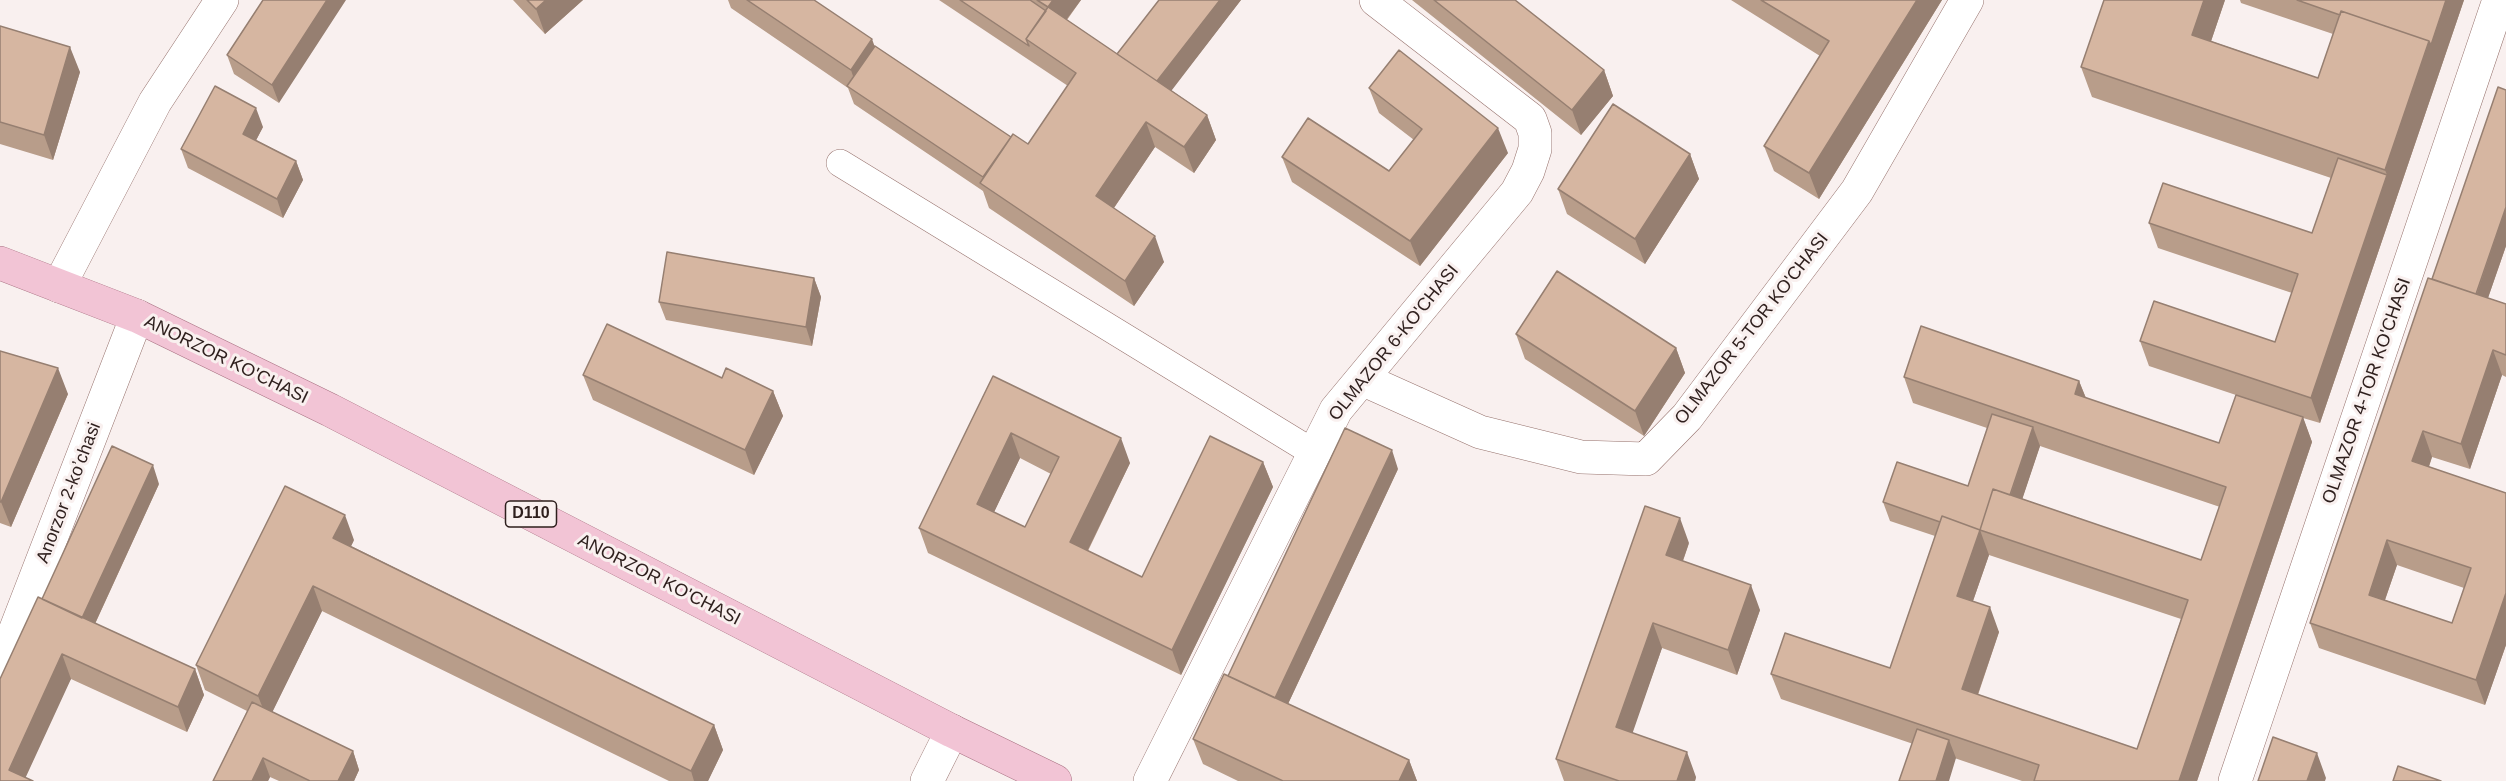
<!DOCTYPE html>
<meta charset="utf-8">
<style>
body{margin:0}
canvas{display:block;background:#f9f0ef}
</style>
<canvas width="2506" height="781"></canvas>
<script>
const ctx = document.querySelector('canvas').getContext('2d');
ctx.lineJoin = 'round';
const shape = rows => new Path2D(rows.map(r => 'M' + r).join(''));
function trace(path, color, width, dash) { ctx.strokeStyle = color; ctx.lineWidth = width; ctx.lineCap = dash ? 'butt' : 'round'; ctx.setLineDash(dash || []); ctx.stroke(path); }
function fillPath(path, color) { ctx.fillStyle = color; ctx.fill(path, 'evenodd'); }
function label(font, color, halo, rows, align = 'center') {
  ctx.font = font + ' Helvetica,sans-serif'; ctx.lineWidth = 6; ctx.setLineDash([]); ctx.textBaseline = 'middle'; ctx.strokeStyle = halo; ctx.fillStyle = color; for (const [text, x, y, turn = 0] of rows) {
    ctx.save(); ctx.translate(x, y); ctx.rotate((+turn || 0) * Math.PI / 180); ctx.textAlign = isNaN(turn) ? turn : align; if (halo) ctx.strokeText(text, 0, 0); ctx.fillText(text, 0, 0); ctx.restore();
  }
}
const service = shape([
 [840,163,1314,453]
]);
const minor = shape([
 [59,286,155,102,222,0],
 [1362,379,1480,432,1581,457,1646,459,1687,417,1857,191,1967,0],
 [0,670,137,316],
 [927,781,952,731],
 [1150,781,1336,410,1517,192,1528,171,1535,149,1535,133,1530,119,1376,0],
 [2235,781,2499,0]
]);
const primary = shape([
 [0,263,137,316,330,410,952,731,1055,781]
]);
trace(service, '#97736e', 28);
trace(minor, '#97736e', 34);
trace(primary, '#a87182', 34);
trace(service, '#fff', 27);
trace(minor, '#fff', 33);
trace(primary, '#f2c4d5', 33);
fillPath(shape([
 [263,0,279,103,234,74,227,55],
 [513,0,583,0,545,34],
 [728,0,814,0,875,46,1011,137,1028,144,1068,86,939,0,1081,0,1067,20,1117,54,1159,0,1241,0,1171,90,1207,115,1216,140,1194,173,1155,147,1114,208,1164,262,1134,306,989,208,983,191,854,104,848,88,731,8],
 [1412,0,1515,0,1604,70,1613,96,1581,135],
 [1731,0,1942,0,1819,199,1774,171,1764,146,1820,56],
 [2225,0,2211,41,2318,78,2333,34,2241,3,2240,0,2464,0,2320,423,2303,418,2312,442,2197,781,2022,781,1781,699,1771,674,1890,668,1935,536,1890,521,1883,502,1968,486,1987,428,1913,403,1904,377,2079,381,2086,398,2219,443,2236,395,2149,366,2140,341,2275,342,2292,293,2158,248,2149,223,2312,233,2331,178,2092,97,2081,67],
 [2040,446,2220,507,2201,560,2022,499],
 [1989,555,2181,619,2137,749,1978,695,1999,632,1973,601],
 [0,26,80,72,53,160,0,144],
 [1369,88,1508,153,1420,266,1292,182,1282,157,1389,171,1414,140,1379,113],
 [2506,90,2506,246,2488,298,2506,304,2506,377,2502,375,2470,469,2432,457,2429,467,2506,493,2506,645,2485,705,2319,648,2310,623,2432,279],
 [2397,565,2464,588,2452,623,2385,600],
 [263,127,256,140,296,161,303,180,283,218,188,168,181,149],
 [1690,154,1699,179,1645,264,1567,214,1558,189],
 [814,278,821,297,812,346,666,320,659,302],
 [1516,334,1676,348,1685,373,1644,436,1525,359],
 [0,351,68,394,11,527,0,523],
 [583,375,722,378,773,391,783,416,754,475,593,400],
 [993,376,1130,463,1088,551,1142,577,1263,462,1273,487,1181,675,928,553,919,528],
 [1020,458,1051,474,1025,527,994,512],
 [1398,469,1288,704,1409,760,1417,781,1238,781,1203,764,1193,739,1228,676],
 [159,484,95,624,195,669,204,695,187,732,71,679,0,781,42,599],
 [354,540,351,546,714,725,723,750,708,781,669,781,322,611,272,712,353,751,359,770,354,781,279,781,270,777,268,781,213,781,247,711,205,690,196,665],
 [1689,543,1683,561,1760,610,1737,675,1662,648,1632,732,1696,777,1695,781,1564,781,1556,759]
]), '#b89d8a');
fillPath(shape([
 [327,0,346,0,279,103,272,85],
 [546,0,583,0,545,34,536,9],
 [1053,0,1081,0,1057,32,1048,7],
 [1220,0,1241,0,1162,103,1155,84],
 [1917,0,1942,0,1819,199,1809,173],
 [2204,0,2225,0,2203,65,2192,35],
 [2446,0,2464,0,2320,423,2311,398,2387,175,2385,170,2429,41],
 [872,39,881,64,859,94,851,70],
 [70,47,80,72,53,160,44,135],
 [1604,70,1613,96,1581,135,1572,110],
 [256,108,263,127,250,152,243,134],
 [1207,115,1216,140,1194,173,1184,147],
 [1146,122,1155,147,1105,221,1096,196],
 [1498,128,1508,153,1420,266,1410,241],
 [1690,154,1699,179,1645,264,1635,239],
 [296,161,303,180,283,218,277,199],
 [2506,207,2506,246,2481,318,2475,299],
 [1155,236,1164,262,1134,306,1125,281],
 [814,278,821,297,812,346,806,327],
 [1676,348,1685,373,1644,436,1635,411],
 [2493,350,2502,375,2470,469,2461,444],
 [58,368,68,394,11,527,1,502],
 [2079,381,2089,406,2075,394],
 [773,391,783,416,754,475,745,450],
 [2303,417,2312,442,2197,781,2179,781],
 [2033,427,2040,446,2016,518,2009,500],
 [2423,431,2432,457,2422,486,2412,461],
 [1011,433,1020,458,986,529,977,504],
 [1121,438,1130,463,1079,568,1070,542],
 [1392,450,1398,469,1280,721,1273,702],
 [1263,462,1273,487,1181,675,1172,650],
 [153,465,159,484,87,641,80,622],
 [345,515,354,540,343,563,333,538],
 [1680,518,1689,543,1676,580,1666,555],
 [1980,530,1989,555,1966,621,1957,596],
 [2387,540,2397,565,2378,620,2369,595],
 [1751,585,1760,610,1737,675,1728,650],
 [313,586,322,611,268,721,258,696],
 [2506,593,2506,645,2485,705,2476,680],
 [1990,607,1999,632,1971,714,1962,689],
 [1653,623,1662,648,1626,752,1616,727],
 [62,654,71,679,24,781,9,770],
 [195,669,204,695,187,732,178,707],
 [714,725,723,750,708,781,694,781,691,771],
 [1949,740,1956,758,1949,781,1936,781],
 [353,751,359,770,354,781,338,781],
 [1687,752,1696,777,1695,781,1677,781],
 [2317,753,2326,778,2325,781,2307,781],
 [263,758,270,777,268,781,252,781],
 [1409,760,1417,781,1399,781]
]), '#967f71');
const building = shape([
 [263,0,327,0,272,85,227,55,263,0],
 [527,0,546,0,536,9,527,0],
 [747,0,814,0,872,39,851,70,747,0],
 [960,0,1030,0,1046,11,1026,39,1029,46,960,0],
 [1037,0,1053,0,1048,7,1037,0],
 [1159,0,1220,0,1157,81,1117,54,1159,0],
 [1434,0,1515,0,1604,70,1572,110,1434,0],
 [1761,0,1917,0,1809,173,1764,146,1829,41,1761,0],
 [2104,0,2204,0,2192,35,2318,78,2341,11,2429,41,2385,170,2081,67,2104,0],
 [2297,0,2446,0,2431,45,2429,41,2341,11,2340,15,2297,0],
 [1048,7,1207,115,1184,147,1146,122,1096,196,1155,236,1125,281,980,183,1013,134,1028,144,1076,73,1026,39,1048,7],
 [0,26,70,47,44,135,0,122,0,26],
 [875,46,1011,137,983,177,847,86,875,46],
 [1399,50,1498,128,1410,241,1282,157,1308,118,1389,171,1422,129,1369,88,1399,50],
 [215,86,256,108,243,134,296,161,277,199,181,149,215,86],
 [2498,87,2506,90,2506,207,2476,294,2432,279,2498,87],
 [1613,104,1690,154,1635,239,1558,189,1613,104],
 [2338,158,2387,175,2311,398,2140,341,2154,301,2275,342,2298,274,2149,223,2163,183,2312,233,2338,158],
 [667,252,814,278,806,327,659,302,667,252],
 [1557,271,1676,348,1635,411,1516,334,1557,271],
 [2428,278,2506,304,2506,355,2493,350,2461,444,2423,431,2412,461,2506,493,2506,593,2476,680,2310,623,2428,278],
 [2387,540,2471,568,2452,623,2369,595,2387,540],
 [607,324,722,378,726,368,773,391,745,450,583,375,607,324],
 [1921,326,2079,381,2075,394,2219,443,2236,395,2303,417,2179,781,2034,781,2039,765,1771,674,1785,633,1890,668,1942,516,1980,530,1993,489,2201,560,2226,487,1904,377,1921,326],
 [1980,530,2188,600,2137,749,1962,689,1990,607,1957,596,1980,530],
 [0,351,58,368,1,502,0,502,0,351],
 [993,376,1121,438,1070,542,1142,577,1210,436,1263,462,1172,650,919,528,993,376],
 [1011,433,1059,457,1025,527,977,504,1011,433],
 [1992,414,2033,427,2010,495,1993,489,1980,530,1942,516,1940,522,1883,502,1897,462,1968,486,1992,414],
 [1345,428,1392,450,1275,698,1228,676,1345,428],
 [112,446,153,465,82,618,42,599,112,446],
 [285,486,345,515,333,538,714,725,691,771,313,586,258,696,196,665,285,486],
 [1645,506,1680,518,1666,555,1751,585,1728,650,1653,623,1616,727,1687,752,1677,781,1619,781,1556,759,1645,506],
 [38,597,195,669,178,707,62,654,9,770,33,781,0,781,0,679,38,597],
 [1224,674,1409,760,1399,781,1283,781,1193,739,1224,674],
 [252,702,353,751,338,781,310,781,263,758,252,781,213,781,252,702],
 [1917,729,1949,740,1936,781,1899,781,1917,729],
 [2273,737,2317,753,2307,781,2258,781,2273,737],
 [2398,766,2441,781,2393,781,2398,766]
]);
fillPath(building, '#d6b6a1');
trace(building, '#967f71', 1.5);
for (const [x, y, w] of [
 [531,514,51]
]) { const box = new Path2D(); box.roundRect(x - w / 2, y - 13, w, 26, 4.5); ctx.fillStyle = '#f9f0ef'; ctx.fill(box); trace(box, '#2e1f1d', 1.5); }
label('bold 16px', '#2e1f1d', null, [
 ["D110",531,514]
]);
label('18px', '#2e1f1d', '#f9f0ef', [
 ["OLMAZOR 5-TOR KO'CHASI",1752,329,-52],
 ["OLMAZOR 6-KO'CHASI",1394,343,-51],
 ["ANORZOR KO'CHASI",226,360,26],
 ["OLMAZOR 4-TOR KO'CHASI",2367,391,-71],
 ["Аnorzor 2-koʼchasi",69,493,-69],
 ["ANORZOR KO'CHASI",659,580,27]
]);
</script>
